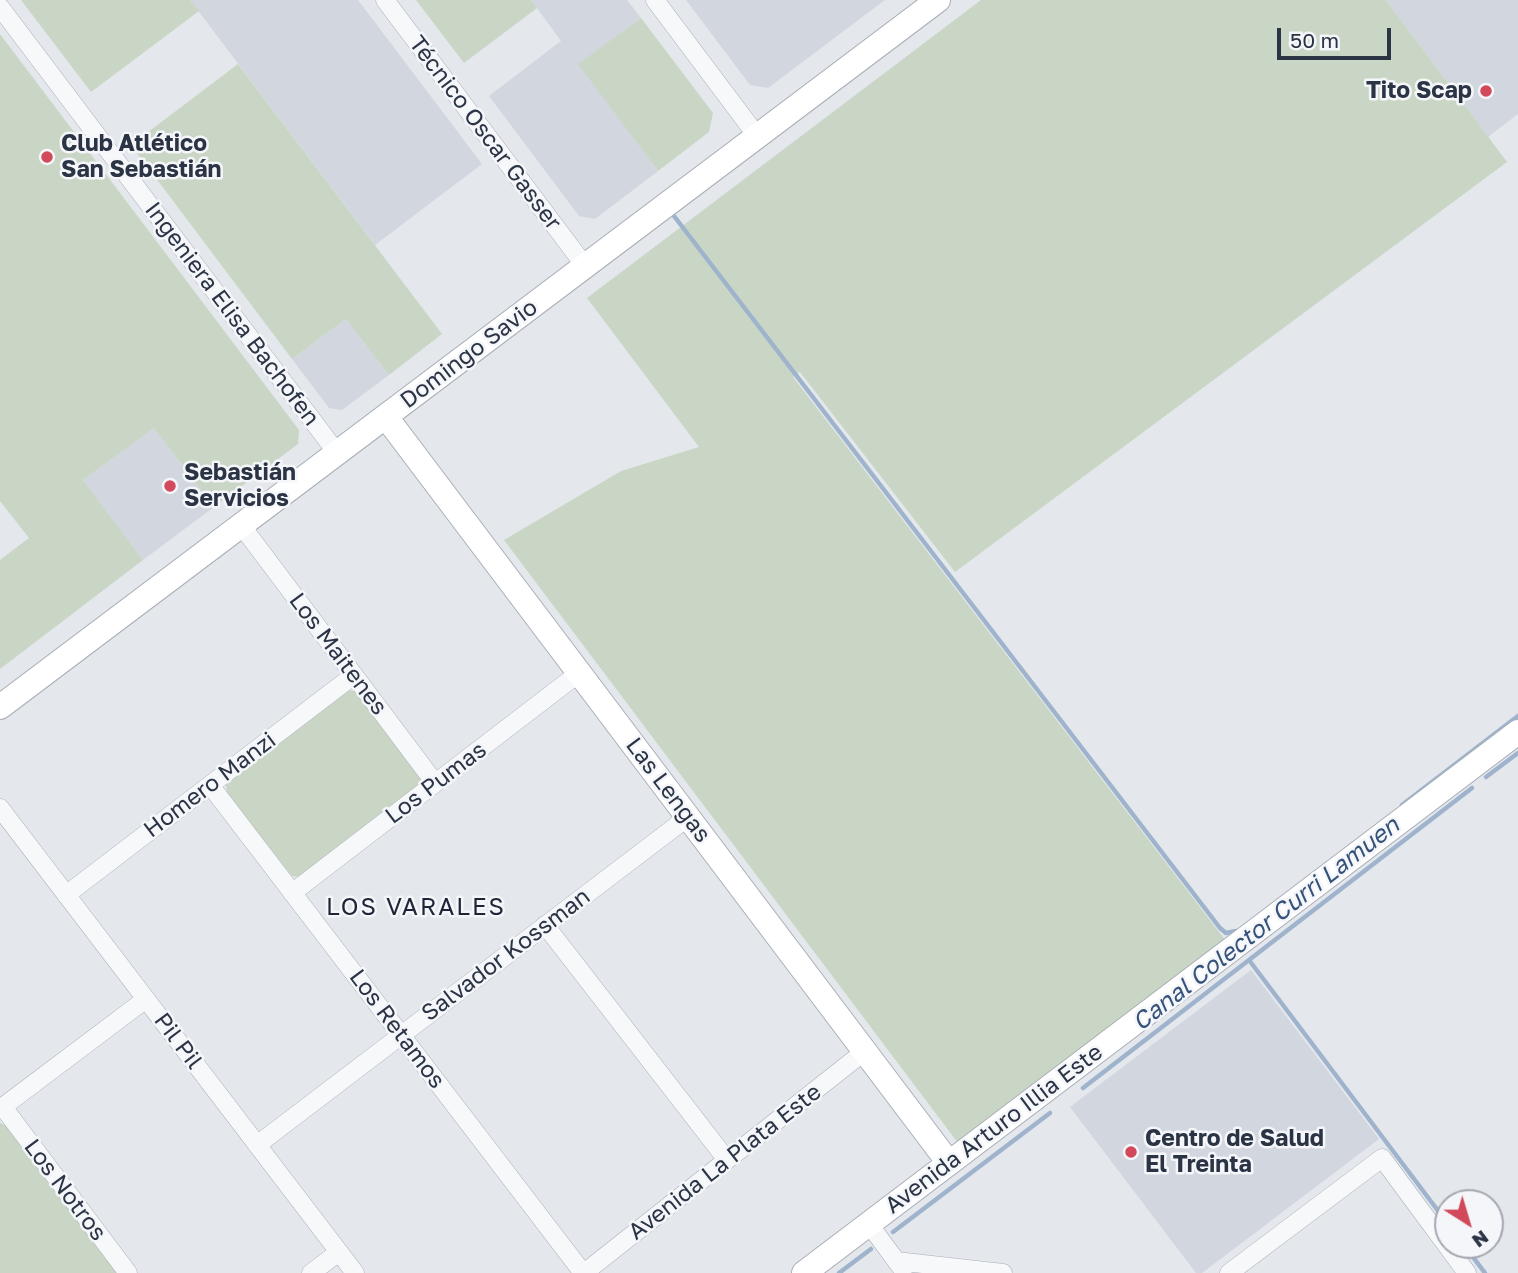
<!DOCTYPE html>
<meta charset="utf-8">
<style>
body{margin:0}
#map{position:relative;width:1518px;height:1273px;overflow:hidden;background:#e4e7ec;font-family:"Golos Text",sans-serif}
canvas{display:block}
.north{position:absolute;left:1434px;top:1189px;width:70px;height:70px;box-sizing:border-box;background:#f4f6f9;border:2px solid #a4a8b1;border-radius:50%;rotate:143deg;font-size:19px;font-weight:700;line-height:28px;text-align:center;color:#2b3445}
.north::after{content:'';display:block;margin:auto;width:24px;height:32px;background:#d1495b;clip-path:polygon(50% 0,100% 100%,50% 72%,0 100%)}
.scale{position:absolute;left:1277px;top:28px;width:114px;height:32px;box-sizing:border-box;border:4px solid #2b3445;border-top:0;padding-left:9px;font-size:21px;line-height:24px;white-space:nowrap;color:#2b3445;-webkit-text-stroke:5px #f4f6f9;paint-order:stroke}
</style>
<div id="map">
<canvas width="1518" height="1273"></canvas>
<div class="north">N</div>
<div class="scale">50 m</div>
</div>
<script>
const ctx = document.querySelector('canvas').getContext('2d');
ctx.lineJoin = 'round';
function fillPath(path, color) { ctx.fillStyle = color; ctx.fill(path, 'evenodd'); }
const shape = rows => new Path2D(rows.map(r => 'M' + r).join(''));
function trace(path, color, width, dash) { ctx.strokeStyle = color; ctx.lineWidth = width; ctx.lineCap = dash ? 'butt' : 'round'; ctx.setLineDash(dash || []); ctx.stroke(path); }
function label(font, color, halo, rows, align = 'center') {
  ctx.font = font + ' "Golos Text",sans-serif'; ctx.lineWidth = 5; ctx.setLineDash([]); ctx.textBaseline = 'middle'; ctx.strokeStyle = halo; ctx.fillStyle = color; for (const [text, x, y, turn = 0] of rows) {
    ctx.save(); ctx.translate(x, y); ctx.rotate((+turn || 0) * Math.PI / 180); ctx.textAlign = isNaN(turn) ? turn : align; if (halo) ctx.strokeText(text, 0, 0); ctx.fillText(text, 0, 0); ctx.restore();
  }
}
fillPath(shape([
 [190,0,358,0,482,164,375,245],
 [531,0,627,0,641,18,579,64,658,171,595,219,579,216,489,96,561,41],
 [686,0,885,0,768,88,750,85],
 [1386,0,1518,0,1518,114,1488,137],
 [346,319,389,375,342,410,329,408,292,359],
 [154,428,214,507,143,560,83,480],
 [1251,970,1379,1139,1202,1273,1196,1273,1070,1107]
]), '#d2d6de');
fillPath(shape([
 [21,0,190,0,199,11,91,92],
 [416,0,531,0,537,8,464,63],
 [981,0,1386,0,1507,162,955,572,800,372,793,377,1226,941,958,1143,504,540,621,471,699,447,587,298],
 [641,18,713,113,709,132,658,171,578,64],
 [0,34,299,430,298,444,214,507,154,428,83,480,143,560,0,669,0,560,29,538,0,501],
 [238,64,442,334,389,375,346,319,292,359,131,145],
 [348,690,355,691,421,778,420,785,300,877,292,876,227,793,226,785,228,782],
 [0,1123,7,1126,118,1273,0,1273]
]), '#c9d6c5');
trace(shape([
 [674,216,1220,928,1226,933,1236,931],
 [1486,777,1518,753],
 [1402,805,1518,716],
 [1249,960,1448,1224],
 [1083,1088,1472,788],
 [893,1232,1050,1113],
 [1464,1245,1485,1273],
 [839,1273,871,1249]
]), '#9fb4cc', 4.5);
const street = shape([
 [385,0,585,266],
 [655,0,757,136],
 [0,7,337,453],
 [241,525,435,783],
 [210,785,583,1273],
 [0,808,355,1273],
 [292,893,579,673],
 [66,895,354,675],
 [545,925,727,1160],
 [3,1107,128,1273],
 [0,1109,146,999],
 [257,1145,688,817],
 [869,1224,903,1270],
 [896,1261,1003,1273],
 [311,1273,339,1252],
 [584,1273,865,1051],
 [1229,1273,1382,1158,1467,1273]
]);
const secondary = shape([
 [386,417,949,1163],
 [0,707,938,0],
 [804,1273,1518,732]
]);
trace(street, '#a9aeb7', 19);
trace(secondary, '#a9aeb7', 26);
trace(street, '#f7f8fa', 18);
trace(secondary, '#fff', 24);
for (const [x, y, r, color] of [
 [1486,91,7,"#d1495b"],
 [47,157,7,"#d1495b"],
 [170,486,7,"#d1495b"],
 [1131,1152,7,"#d1495b"]
]) { const dot = new Path2D(); dot.arc(x, y, r, 0, 2 * Math.PI); ctx.fillStyle = color; ctx.fill(dot); trace(dot, '#f4f6f9', 2.5); }
label('bold 23px', '#2b3445', '#f4f6f9', [
 ["Tito Scap",1472,91,"right"],
 ["Club Atlético",61,144],
 ["San Sebastián",61,170],
 ["Sebastián",184,473],
 ["Servicios",184,499],
 ["Centro de Salud",1145,1139],
 ["El Treinta",1145,1165]
], 'left');
label('23px', '#2b3445', '#f4f6f9', [
 ["Técnico Oscar Gasser",485,133,53],
 ["Ingeniera Elisa Bachofen",232,314,53],
 ["Domingo Savio",469,354,-37],
 ["Los Maitenes",338,654,53],
 ["Los Pumas",436,783,-37],
 ["Homero Manzi",210,785,-37],
 ["Las Lengas",668,790,53],
 ["Salvador Kossman",506,955,-37],
 ["Los Retamos",397,1029,53],
 ["Pil Pil",178,1041,53],
 ["Avenida Arturo Illia Este",994,1129,-37],
 ["Avenida La Plata Este",725,1162,-38],
 ["Los Notros",65,1190,53]
]);
ctx.letterSpacing = '2px';
label('24px', '#1d2536', '#f4f6f9', [
 ["LOS VARALES",416,907]
]);
ctx.letterSpacing = '0px';
label('italic 24px', '#34527a', '#f4f6f9', [
 ["Canal Colector Curri Lamuen",1266,924,-38]
]);
</script>
